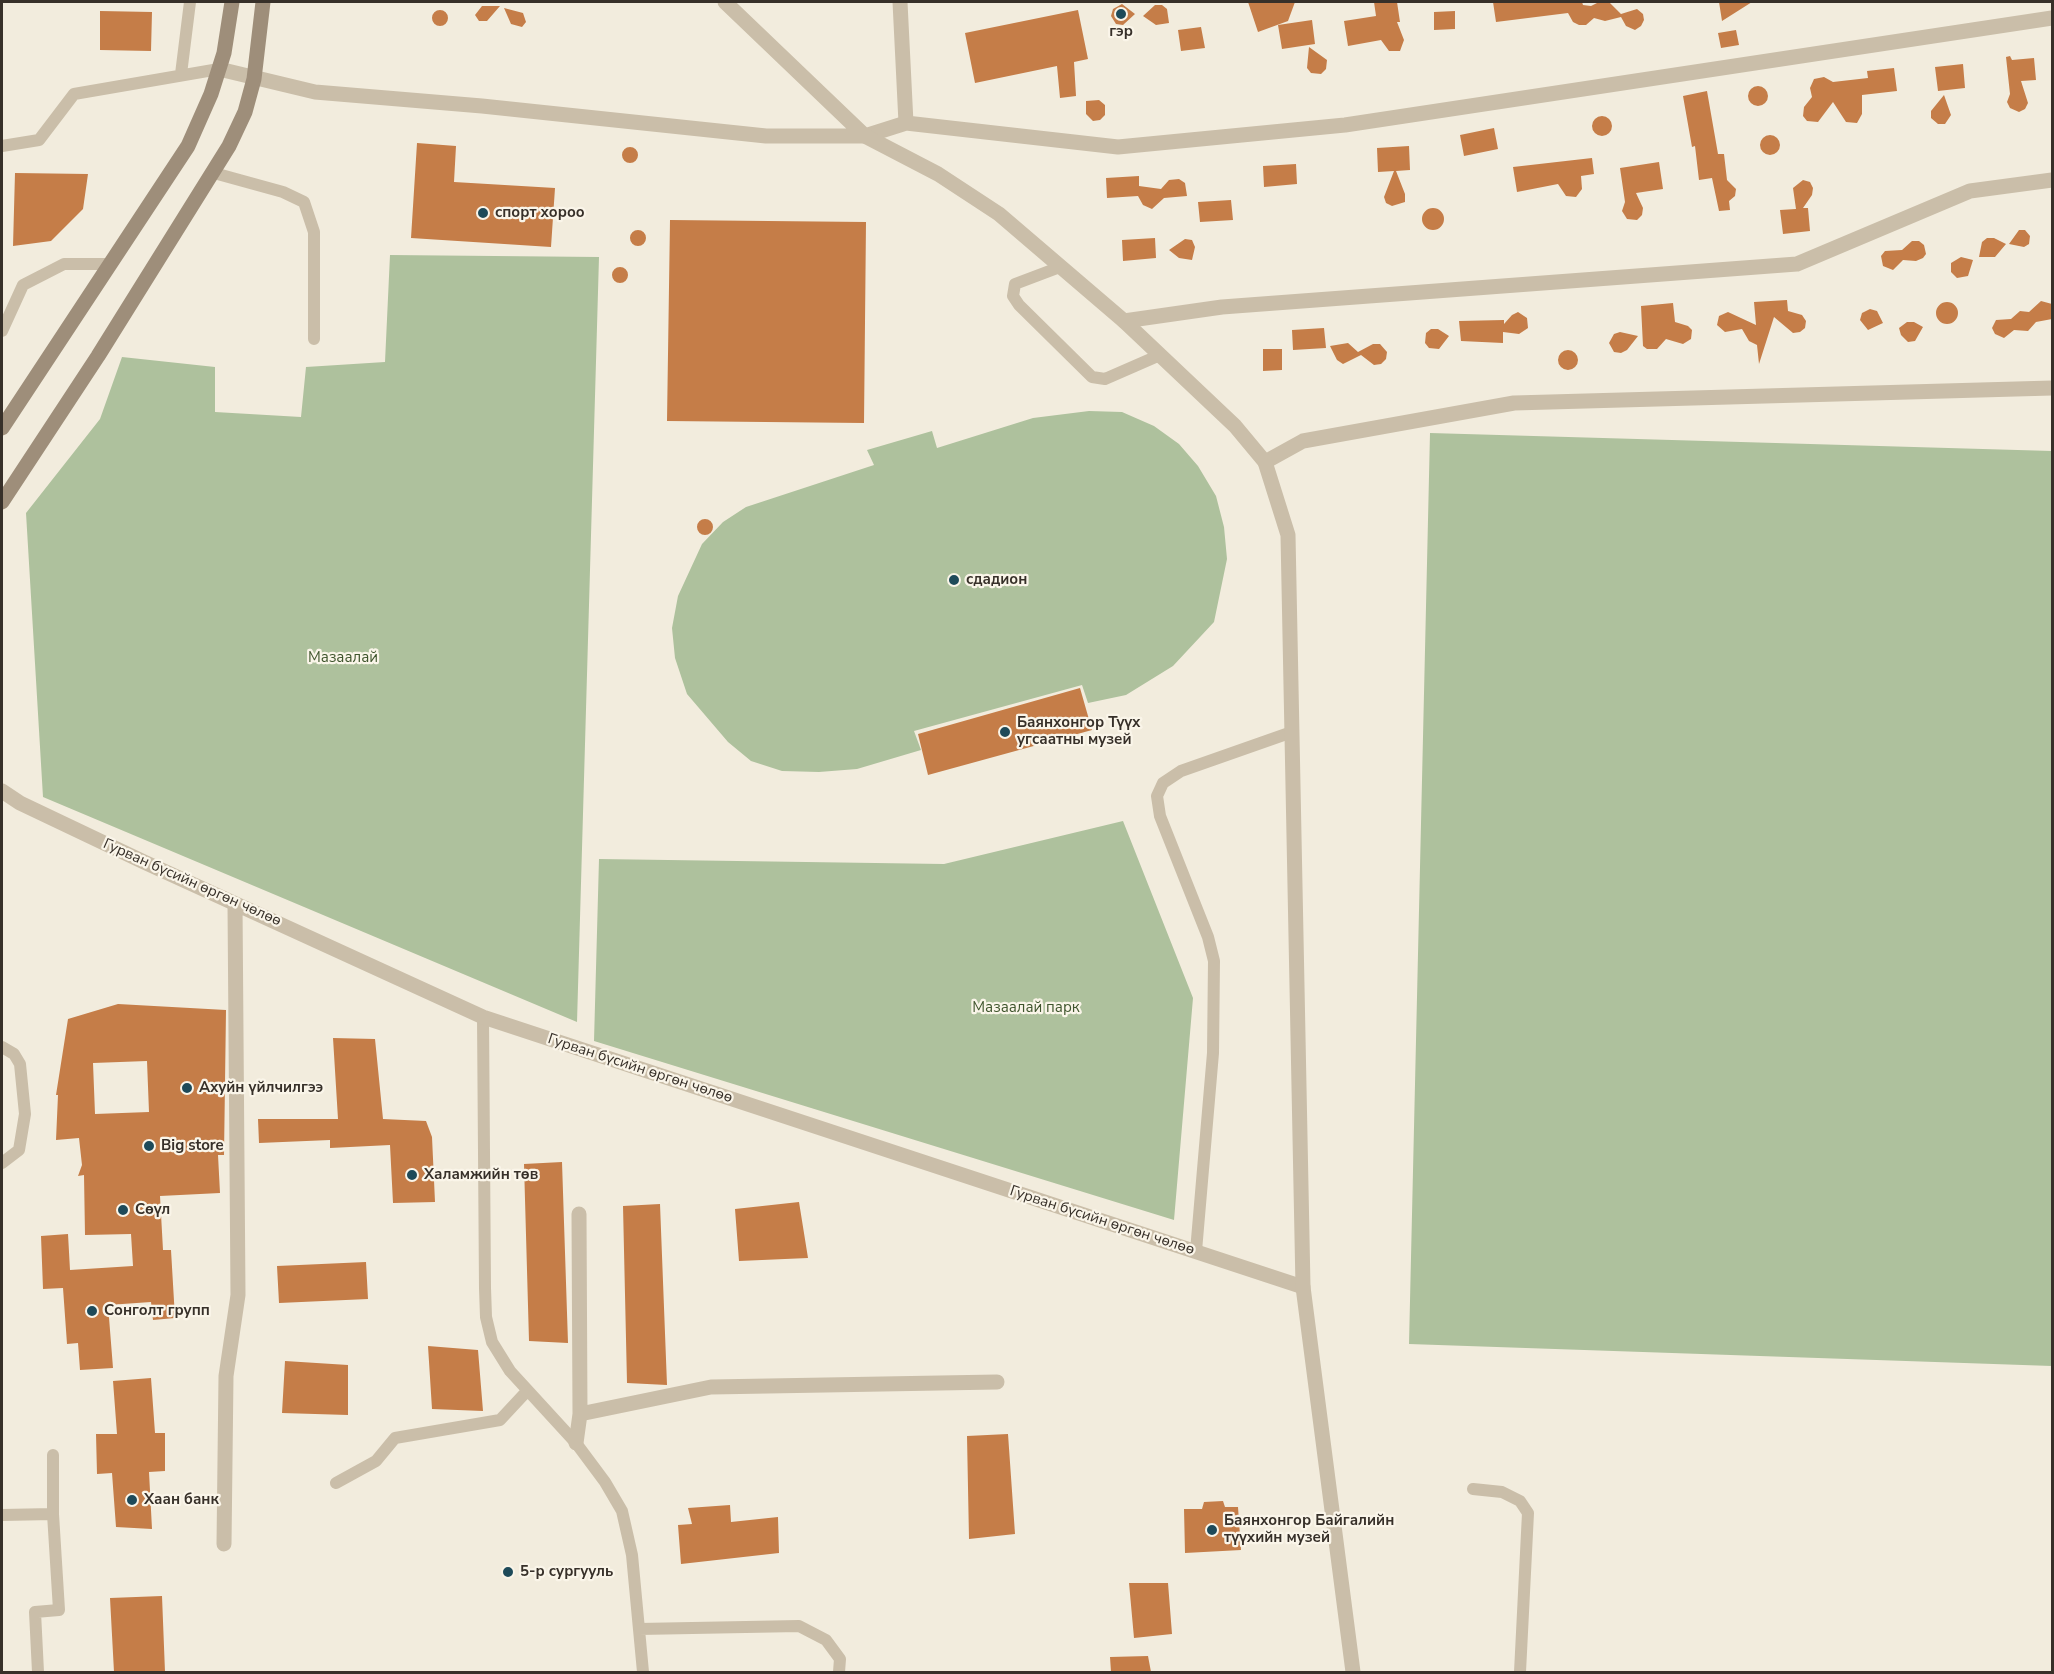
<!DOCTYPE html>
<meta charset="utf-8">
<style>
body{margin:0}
#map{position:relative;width:2054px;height:1674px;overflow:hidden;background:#f2ecdd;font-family:"Nunito Sans",sans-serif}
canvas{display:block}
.frame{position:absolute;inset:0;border:3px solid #373029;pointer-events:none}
</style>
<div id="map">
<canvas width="2054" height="1674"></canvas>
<div class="frame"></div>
</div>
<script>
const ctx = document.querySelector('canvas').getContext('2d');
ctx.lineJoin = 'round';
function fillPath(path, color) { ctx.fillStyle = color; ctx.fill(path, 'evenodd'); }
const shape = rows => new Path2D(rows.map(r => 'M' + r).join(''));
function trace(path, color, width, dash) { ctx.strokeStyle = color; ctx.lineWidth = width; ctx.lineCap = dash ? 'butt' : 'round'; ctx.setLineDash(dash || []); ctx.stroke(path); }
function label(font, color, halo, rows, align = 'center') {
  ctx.font = font + ' "Nunito Sans",sans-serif'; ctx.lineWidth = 4.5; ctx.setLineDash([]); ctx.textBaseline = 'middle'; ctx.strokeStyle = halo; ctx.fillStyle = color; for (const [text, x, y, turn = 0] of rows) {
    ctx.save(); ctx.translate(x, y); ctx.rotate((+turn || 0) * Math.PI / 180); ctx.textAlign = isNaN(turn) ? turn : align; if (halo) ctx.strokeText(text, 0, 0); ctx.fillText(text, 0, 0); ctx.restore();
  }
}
fillPath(shape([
 [390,255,599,257,577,1022,43,797,26,513,100,419,122,357,215,367,215,412,301,417,306,367,385,362],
 [1089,411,1122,412,1154,426,1179,444,1198,466,1216,496,1224,527,1227,559,1214,622,1173,666,1126,695,1088,703,1082,685,914,731,921,750,857,769,819,772,782,771,751,761,728,742,687,694,675,658,672,628,678,596,702,544,723,522,746,507,874,465,867,450,932,431,937,448,1033,418],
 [1430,433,2052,451,2052,1366,1409,1344],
 [1123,821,1193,998,1174,1220,594,1041,599,859,944,864]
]), '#aec19d');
fillPath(shape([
 [1248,2,1295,2,1288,21,1258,32],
 [1374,2,1397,2,1400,22,1397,22,1404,40,1400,51,1389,51,1381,40,1348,46,1344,21,1376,16],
 [1493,2,1582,2,1583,5,1591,6,1599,2,1609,2,1621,14,1637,9,1643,14,1644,20,1641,26,1635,30,1626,26,1621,17,1605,21,1594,18,1586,25,1579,25,1573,22,1568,13,1496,22],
 [1719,2,1752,2,1722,21],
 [1122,4,1135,14,1123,25,1116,24,1111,16,1113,9],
 [1155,5,1162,5,1167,9,1169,23,1156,25,1143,16],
 [500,6,487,21,479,21,475,15,482,6],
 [504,8,523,13,526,22,522,27,511,24],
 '432 18a8 8 0 1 1 16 0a8 8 0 1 1-16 0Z',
 [1078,10,1088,59,1074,62,1076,96,1060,98,1057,66,975,83,965,33],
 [100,11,152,12,151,51,100,50],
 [1455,11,1455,29,1434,30,1434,12],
 [1312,20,1315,44,1282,49,1278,25],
 [1201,27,1205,48,1181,51,1178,30],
 [1736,30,1739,45,1721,48,1718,33],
 [1309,47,1327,60,1326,69,1321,74,1311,73,1307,68],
 [2010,56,2012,60,2034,58,2036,80,2021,81,2028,103,2025,109,2019,112,2010,108,2007,102,2010,94,2006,57],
 [1963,64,1965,88,1938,91,1935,67],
 [1894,68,1897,91,1862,95,1862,114,1857,123,1846,122,1833,102,1818,122,1807,121,1803,116,1804,107,1812,97,1810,88,1814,79,1824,77,1833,82,1868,78,1867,71],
 '1748 96a10 10 0 1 1 20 0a10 10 0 1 1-20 0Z',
 [1707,91,1718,154,1724,154,1727,180,1736,189,1735,196,1729,201,1730,210,1719,211,1712,178,1699,180,1695,146,1692,147,1683,96],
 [1944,95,1951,115,1945,124,1938,124,1931,118,1931,111],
 [1099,100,1105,105,1105,115,1100,120,1093,121,1086,114,1086,101],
 '1592 126a10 10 0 1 1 20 0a10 10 0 1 1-20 0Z',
 [1494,128,1498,149,1464,156,1460,135],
 '1760 145a10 10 0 1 1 20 0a10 10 0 1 1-20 0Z',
 [417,143,456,146,454,182,555,188,551,247,411,238],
 [1409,146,1410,170,1396,171,1405,194,1405,202,1392,206,1386,203,1384,197,1394,171,1378,172,1377,148],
 '622 155a8 8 0 1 1 16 0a8 8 0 1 1-16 0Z',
 [1592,158,1594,174,1581,176,1582,189,1576,197,1566,196,1558,184,1517,192,1513,167],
 [1659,162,1663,189,1636,193,1643,208,1642,215,1637,220,1627,219,1622,211,1625,202,1620,168],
 [1296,164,1297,184,1264,187,1263,166],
 [15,173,88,174,83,209,51,241,13,246],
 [1139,176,1139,186,1161,189,1169,180,1179,179,1185,183,1187,196,1164,198,1152,209,1143,205,1138,196,1107,198,1106,178],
 [1803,180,1810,182,1813,188,1812,195,1803,208,1808,208,1810,231,1783,234,1780,210,1796,209,1793,188],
 [1231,200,1233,220,1200,222,1198,202],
 '1422 219a11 11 0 1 1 22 0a11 11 0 1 1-22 0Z',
 [670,220,866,222,864,423,667,421],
 '630 238a8 8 0 1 1 16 0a8 8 0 1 1-16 0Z',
 [2019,230,2025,230,2030,236,2029,244,2024,247,2009,244],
 [1155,238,1156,258,1123,261,1122,240],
 [1987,238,1994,238,2006,244,1995,257,1979,257,1982,242],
 [1185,239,1192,240,1195,247,1192,260,1179,258,1169,250],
 [1912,241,1919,241,1924,245,1926,254,1923,258,1916,261,1903,260,1893,270,1883,266,1881,256,1885,251,1902,250],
 [1961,257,1973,260,1968,276,1957,278,1951,272,1951,263],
 '612 275a8 8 0 1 1 16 0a8 8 0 1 1-16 0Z',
 [1787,300,1788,311,1802,315,1806,321,1805,328,1800,332,1793,333,1774,317,1759,364,1757,345,1749,341,1742,329,1725,332,1717,325,1719,316,1728,312,1756,325,1754,302],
 [2041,301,2052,304,2052,319,2036,322,2028,331,2014,330,2004,338,1995,334,1992,328,1996,320,2011,319,2020,311,2029,312],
 '1936 313a11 11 0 1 1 22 0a11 11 0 1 1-22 0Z',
 [1673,303,1675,322,1688,326,1692,330,1691,339,1683,344,1666,339,1657,349,1647,349,1643,346,1641,306],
 [1870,309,1877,311,1883,323,1868,330,1860,320,1862,313],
 [1518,312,1527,318,1528,328,1519,334,1503,332,1503,343,1461,341,1459,321,1504,320,1504,324,1512,315],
 [1907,322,1914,322,1923,327,1915,341,1908,342,1901,335,1899,328],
 [1324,328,1326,348,1293,350,1292,330],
 [1431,329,1438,329,1449,336,1439,349,1429,348,1425,343,1426,333],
 [1620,332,1638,336,1627,350,1621,353,1614,352,1609,343,1614,334],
 [1348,343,1358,352,1373,344,1380,344,1387,352,1386,359,1381,364,1374,365,1361,355,1343,364,1337,360,1330,346],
 [1263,349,1282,349,1282,370,1263,371],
 '1558 360a10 10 0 1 1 20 0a10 10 0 1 1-20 0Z',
 '697 527a8 8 0 1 1 16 0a8 8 0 1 1-16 0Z',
 [1080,688,1092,730,928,775,918,734],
 [118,1004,226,1010,224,1155,218,1155,220,1193,160,1196,163,1250,171,1250,175,1318,153,1320,151,1302,108,1305,113,1368,80,1370,78,1343,67,1344,63,1288,43,1289,41,1236,68,1234,70,1270,133,1266,131,1234,85,1235,84,1175,78,1176,82,1165,79,1138,56,1140,58,1095,56,1095,68,1019],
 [147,1061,149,1112,95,1114,93,1063],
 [333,1038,375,1039,383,1119,426,1121,432,1137,435,1202,393,1203,390,1145,330,1148,330,1140,259,1143,258,1119,338,1119],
 [562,1162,568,1343,529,1341,524,1164],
 [799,1202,808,1258,739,1261,735,1209],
 [660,1204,667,1385,627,1383,623,1206],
 [366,1262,368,1299,279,1303,277,1266],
 [428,1346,478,1350,483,1411,432,1409],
 [285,1361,348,1365,348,1415,282,1413],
 [151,1378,155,1433,165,1433,165,1471,149,1472,152,1529,116,1527,112,1473,97,1474,96,1434,117,1434,113,1381],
 [1008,1434,1015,1534,969,1539,967,1436],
 [1223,1501,1225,1507,1238,1507,1241,1550,1185,1553,1184,1509,1202,1509,1204,1502],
 [730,1505,731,1522,778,1517,779,1553,681,1564,678,1525,692,1524,688,1508],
 [1129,1583,1168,1583,1172,1634,1134,1638],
 [162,1596,165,1672,114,1672,110,1598],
 [1148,1656,1151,1672,1111,1672,1110,1657]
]), '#c57d48');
trace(shape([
 [181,74,190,2],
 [2,146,39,140,74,94,219,69],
 [214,173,283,192,304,202,314,232,314,339],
 [1060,267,1015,284,1013,296,1019,305,1092,377,1105,379,1160,355],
 [2,331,23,285,64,264,110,264],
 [483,1017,485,1288,486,1317,492,1342,510,1371,576,1443,605,1482,622,1511,632,1555,643,1672],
 [2,1047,14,1054,20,1064,25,1114,19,1150,2,1163],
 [1196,1251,1213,1053,1214,961,1208,937,1160,816,1157,796,1163,783,1181,771,1292,732],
 [336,1483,376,1461,395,1438,500,1420,527,1391],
 [1473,1489,1502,1492,1520,1501,1528,1513,1520,1672],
 [53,1514,53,1455],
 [2,1515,53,1514,59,1610,35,1612,38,1672],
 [639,1629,799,1626,826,1640,840,1659,839,1672]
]), '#cabea9', 12);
trace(shape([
 [900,2,906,123],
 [865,136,906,123,1118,147,1345,125,2052,18],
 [1124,321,1222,307,1797,264,1970,191,2052,180],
 [1265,462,1303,441,1514,403,2052,388],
 [2,791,20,803,144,862,483,1017,1303,1287],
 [580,1414,711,1387,997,1382],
 [576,1443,580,1414,579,1214],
 [224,1544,226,1376,238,1295,235,904]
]), '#cabea9', 15);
trace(shape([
 [725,2,865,136],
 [219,69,315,92,482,106,766,136,865,136,938,174,999,214,1124,321,1235,426,1265,462,1288,535,1303,1287,1353,1672]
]), '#cabea9', 15);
trace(shape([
 [2,428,188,146,211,94,224,53,232,2],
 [2,502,98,356,229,146,245,112,254,79,263,2]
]), '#9e8e7a', 15);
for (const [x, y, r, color] of [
 [1121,14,6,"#1e4a59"],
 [483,213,6,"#1e4a59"],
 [954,580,6,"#1e4a59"],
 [1005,732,6,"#1e4a59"],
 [187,1088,6,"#1e4a59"],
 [149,1146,6,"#1e4a59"],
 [412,1175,6,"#1e4a59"],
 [123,1210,6,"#1e4a59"],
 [92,1311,6,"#1e4a59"],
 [132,1500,6,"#1e4a59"],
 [1212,1530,6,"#1e4a59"],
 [508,1572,6,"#1e4a59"]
]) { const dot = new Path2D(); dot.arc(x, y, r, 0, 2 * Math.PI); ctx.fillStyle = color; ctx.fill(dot); trace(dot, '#faf5e9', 2); }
label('bold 15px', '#373029', '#faf5e9', [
 ["гэр",1121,32,"center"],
 ["спорт хороо",495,213],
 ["сдадион",966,580],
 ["Баянхонгор Түүх",1017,723],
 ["угсаатны музей",1017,740],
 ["Ахуйн үйлчилгээ",199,1088],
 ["Big store",161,1146],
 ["Халамжийн төв",424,1175],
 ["Сөүл",135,1210],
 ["Сонголт групп",104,1311],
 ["Хаан банк",144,1500],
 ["Баянхонгор Байгалийн",1224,1521],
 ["түүхийн музей",1224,1538],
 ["5-р сургууль",520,1572]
], 'left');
label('15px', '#3f552d', '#faf5e9', [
 ["Мазаалай",343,658],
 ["Мазаалай парк",1026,1008]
]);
label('15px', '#373029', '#faf5e9', [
 ["Гурван бүсийн өргөн чөлөө",192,883,24],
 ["Гурван бүсийн өргөн чөлөө",640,1069,18],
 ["Гурван бүсийн өргөн чөлөө",1102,1221,18]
]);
</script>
